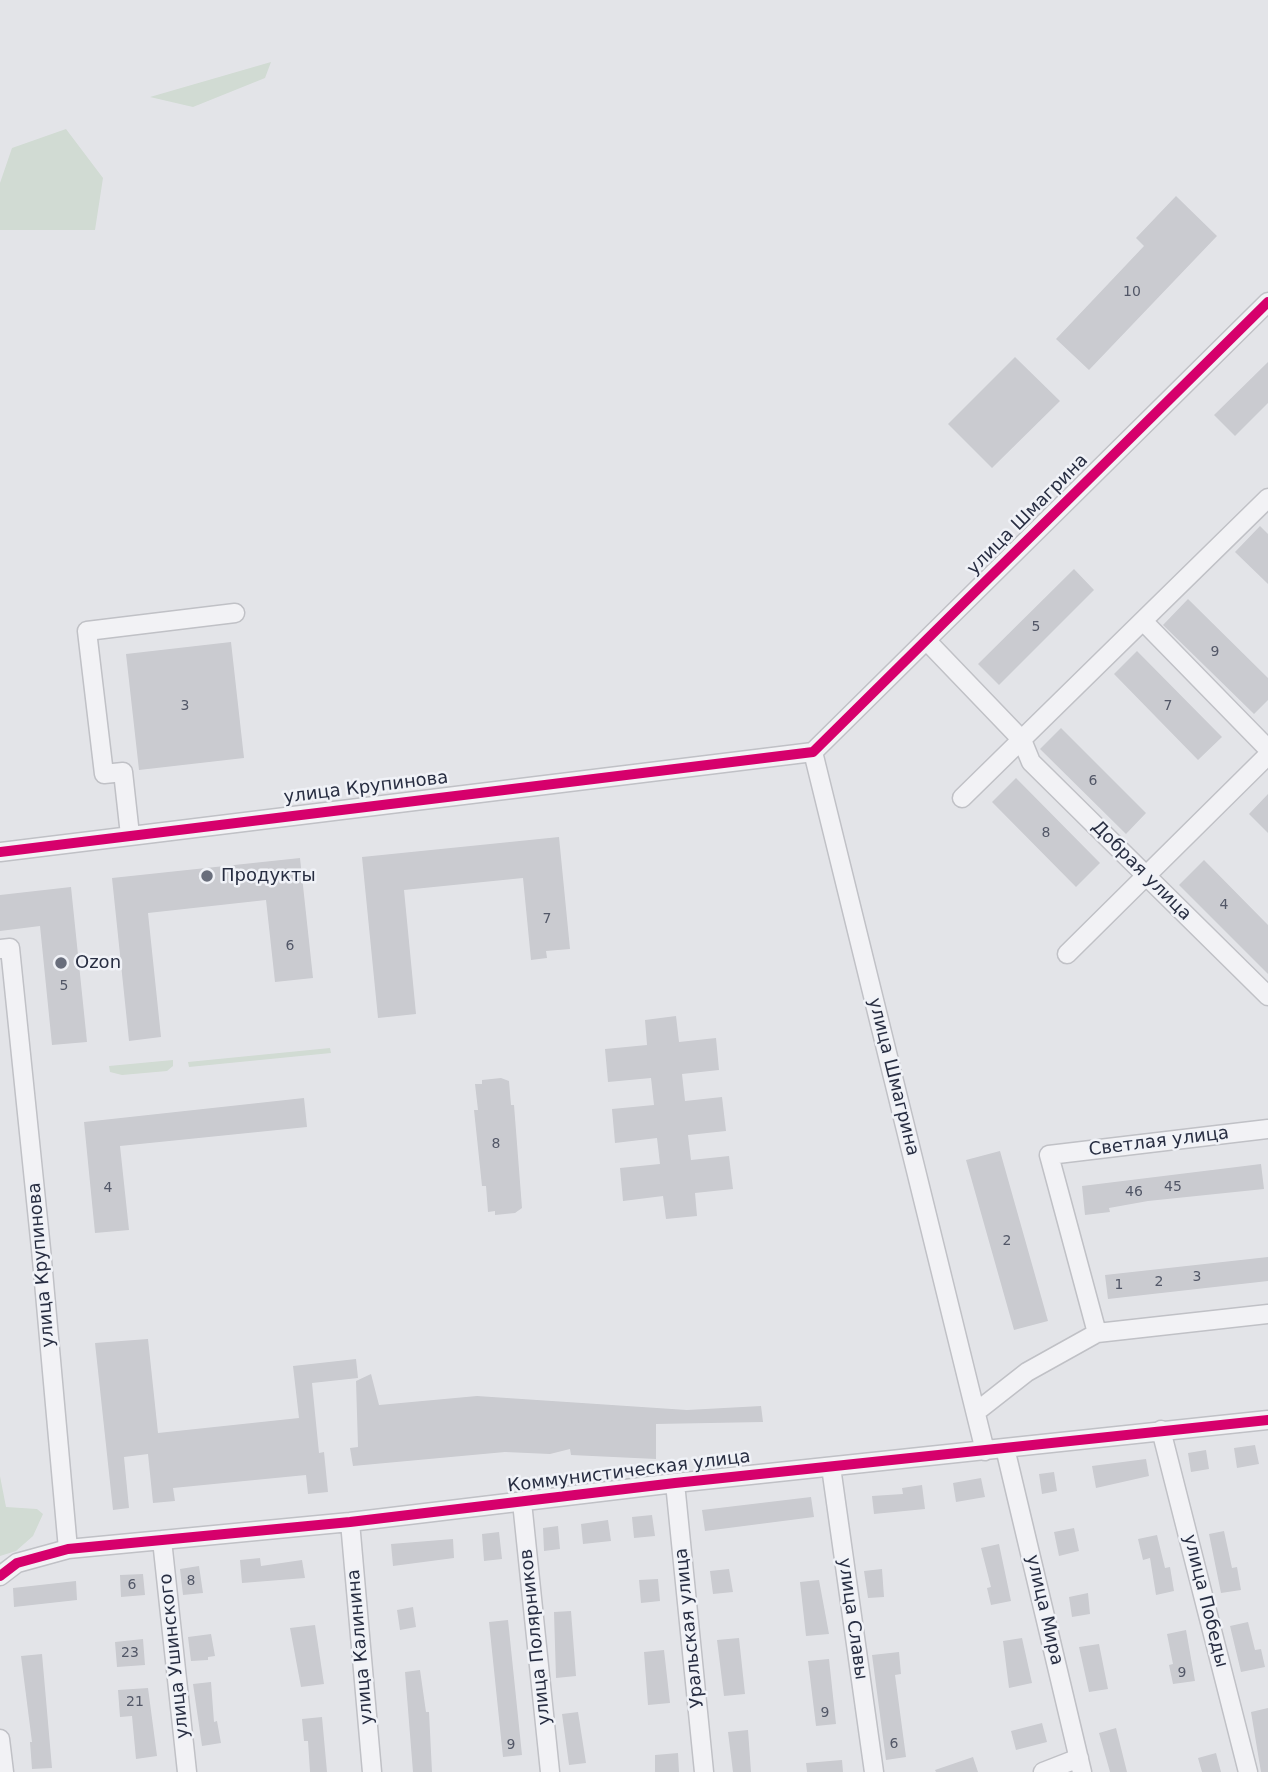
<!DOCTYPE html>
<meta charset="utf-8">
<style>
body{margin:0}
canvas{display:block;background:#e3e4e8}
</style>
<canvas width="1268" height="1772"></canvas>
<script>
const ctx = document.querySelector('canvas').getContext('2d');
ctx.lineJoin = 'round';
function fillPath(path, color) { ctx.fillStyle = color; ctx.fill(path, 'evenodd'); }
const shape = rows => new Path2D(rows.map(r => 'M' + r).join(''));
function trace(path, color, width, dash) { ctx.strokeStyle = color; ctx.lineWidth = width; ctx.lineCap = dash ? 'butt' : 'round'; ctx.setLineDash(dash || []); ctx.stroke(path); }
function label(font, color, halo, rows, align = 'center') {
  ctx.font = font + ' "DejaVu Sans",sans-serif'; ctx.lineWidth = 5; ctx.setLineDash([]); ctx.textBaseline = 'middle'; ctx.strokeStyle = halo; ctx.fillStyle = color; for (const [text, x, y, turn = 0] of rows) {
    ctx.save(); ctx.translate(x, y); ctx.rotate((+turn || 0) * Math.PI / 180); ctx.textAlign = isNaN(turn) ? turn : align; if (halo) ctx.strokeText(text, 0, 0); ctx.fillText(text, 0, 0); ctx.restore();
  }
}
fillPath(shape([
 [271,62,265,78,193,107,150,97],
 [66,129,103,178,95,230,0,230,0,183,12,148],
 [330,1048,331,1053,189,1067,188,1062],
 [173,1060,173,1066,167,1071,122,1075,110,1072,109,1066],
 [0,1476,6,1507,37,1509,43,1514,33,1536,16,1551,0,1556]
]), '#d1dbd3');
fillPath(shape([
 [1176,196,1217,236,1089,370,1056,339,1144,246,1136,238],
 [1015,357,1060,401,992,468,948,424],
 [1268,362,1268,403,1235,436,1214,415],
 [1260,526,1268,534,1268,584,1235,552],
 [1074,569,1094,590,999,685,978,664],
 [1188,599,1268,678,1268,700,1254,714,1163,625],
 [231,642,244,758,139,770,126,654],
 [1137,651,1222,737,1198,760,1114,674],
 [1061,728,1146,813,1126,834,1040,749],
 [1016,778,1100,863,1076,887,992,802],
 [1268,794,1268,833,1249,814],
 [559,837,570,949,546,951,547,958,531,960,523,878,404,890,416,1014,378,1018,362,857],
 [300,858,313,978,275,982,266,900,148,913,161,1037,129,1041,112,878],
 [1204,860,1268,925,1268,974,1179,885],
 [71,887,87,1042,52,1045,40,926,0,931,0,895],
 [676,1016,679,1042,716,1038,719,1070,682,1074,685,1101,722,1097,726,1131,688,1135,691,1160,729,1156,733,1189,695,1193,697,1216,666,1219,663,1196,623,1201,620,1168,660,1164,657,1138,615,1143,612,1109,654,1105,651,1078,608,1082,605,1049,647,1045,645,1020],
 [501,1078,509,1081,511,1105,514,1105,522,1208,515,1213,495,1215,495,1211,488,1212,486,1186,482,1186,474,1110,478,1110,475,1084,482,1084,482,1080],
 [304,1098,307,1127,120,1146,129,1230,95,1233,84,1122],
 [1000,1151,1048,1321,1014,1330,966,1160],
 [1261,1164,1264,1189,1148,1201,1109,1208,1110,1212,1085,1215,1082,1186],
 [1268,1257,1268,1281,1108,1299,1105,1275],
 [148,1339,158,1433,299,1418,293,1366,356,1359,358,1378,312,1383,319,1453,324,1452,328,1492,308,1494,306,1475,173,1488,175,1501,153,1503,148,1454,124,1457,129,1508,113,1510,95,1343],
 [371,1374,379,1405,477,1396,687,1410,761,1406,763,1422,656,1424,656,1459,571,1455,570,1449,550,1454,505,1452,353,1466,350,1448,358,1447,356,1381],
 [1255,1445,1259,1464,1237,1468,1234,1448],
 [1206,1450,1209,1469,1191,1472,1188,1453],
 [1146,1459,1149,1476,1096,1488,1092,1466],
 [1054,1472,1057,1491,1042,1494,1039,1474],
 [981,1478,985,1497,956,1502,953,1483],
 [922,1485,925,1509,874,1514,872,1496,903,1494,902,1488],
 [811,1497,814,1517,705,1531,702,1510],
 [652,1515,655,1536,634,1538,632,1517],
 [608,1520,611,1541,583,1544,581,1524],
 [558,1526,560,1549,544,1551,543,1528],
 [1074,1528,1079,1551,1059,1556,1054,1532],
 [1224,1531,1232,1568,1237,1567,1241,1590,1221,1593,1209,1534],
 [499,1532,502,1559,484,1561,482,1534],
 [1157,1535,1165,1568,1170,1567,1174,1591,1156,1595,1150,1558,1143,1560,1138,1539],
 [453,1539,454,1558,393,1566,391,1544],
 [999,1544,1011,1601,991,1605,987,1588,991,1587,981,1548],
 [260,1558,261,1566,302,1560,305,1578,242,1583,240,1560],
 [199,1566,203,1593,183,1595,180,1569],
 [729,1569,733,1592,713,1594,710,1571],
 [882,1569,884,1597,868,1598,864,1571],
 [143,1574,145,1595,121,1597,120,1575],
 [658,1579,660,1601,641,1603,639,1580],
 [819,1580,829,1634,806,1636,800,1582],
 [76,1581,77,1600,14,1607,13,1588],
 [1088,1593,1090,1614,1072,1617,1069,1597],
 [413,1607,416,1627,400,1630,397,1610],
 [571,1611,576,1676,556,1678,554,1612],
 [508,1620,522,1755,503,1757,489,1622],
 [1248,1622,1255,1650,1261,1649,1265,1667,1241,1672,1230,1626],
 [315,1625,324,1684,301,1687,290,1628],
 [1186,1630,1195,1681,1173,1684,1169,1665,1173,1664,1167,1634],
 [211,1634,215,1656,208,1657,208,1660,191,1661,188,1637],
 [739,1638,745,1694,724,1696,717,1640],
 [1022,1638,1032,1683,1009,1688,1003,1641],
 [143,1639,145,1665,117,1667,115,1642],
 [1099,1644,1108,1689,1089,1692,1079,1647],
 [664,1650,670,1703,648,1705,644,1652],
 [899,1652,901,1674,895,1675,906,1757,886,1760,872,1655],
 [42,1654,52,1768,32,1769,30,1742,32,1742,21,1656],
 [829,1659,836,1724,816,1726,808,1661],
 [420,1670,426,1712,429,1712,432,1772,413,1772,405,1672],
 [211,1682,214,1722,217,1721,221,1743,202,1746,193,1684],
 [148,1688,157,1756,136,1759,132,1716,120,1717,118,1690],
 [1268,1708,1268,1772,1261,1772,1251,1712],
 [578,1712,586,1763,569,1765,562,1714],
 [322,1717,327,1772,310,1772,308,1741,304,1741,302,1719],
 [1042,1723,1047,1742,1016,1750,1011,1731],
 [1116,1728,1127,1772,1110,1772,1099,1733],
 [748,1730,751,1772,733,1772,728,1732],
 [678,1753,679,1772,655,1772,655,1755],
 [1216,1753,1221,1772,1202,1772,1198,1758],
 [973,1757,978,1772,936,1772,935,1770],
 [842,1760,843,1772,807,1772,806,1763]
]), '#cacbd0');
const street = shape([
 [1143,621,1268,749],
 [926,640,1022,740,1031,762,1268,996],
 [813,752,985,1451],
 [813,752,1268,302],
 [962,798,1268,498],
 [130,835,123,772,104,774,87,631,235,613],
 [0,852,813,752],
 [0,949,10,948,41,1249,68,1549],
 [1067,954,1268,755],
 [1097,1333,1049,1155,1268,1129],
 [976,1412,1027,1372,1097,1333,1268,1314],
 [1161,1430,1248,1772],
 [1005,1448,1082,1772],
 [831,1467,874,1772],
 [675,1483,704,1772],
 [522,1502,550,1772],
 [350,1522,372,1772],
 [162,1540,187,1772],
 [0,1576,17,1563,68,1549,350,1522,675,1483,1268,1420],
 [0,1739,4,1772],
 [1043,1772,1079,1758]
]);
trace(street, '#c0c1c6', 21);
trace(street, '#f2f2f5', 18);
trace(shape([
 [0,852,813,752,1268,302],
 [0,1576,17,1563,68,1549,350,1522,675,1483,1268,1420]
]), '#d6006c', 10);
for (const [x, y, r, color] of [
 [207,876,7,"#696e7c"],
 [61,963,7,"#696e7c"]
]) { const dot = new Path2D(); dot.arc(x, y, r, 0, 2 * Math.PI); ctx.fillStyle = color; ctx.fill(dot); trace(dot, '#f0f2f7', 2.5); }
label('14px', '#525767', null, [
 ["10",1132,292],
 ["5",1036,627],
 ["9",1215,652],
 ["3",185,706],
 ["7",1168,706],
 ["6",1093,781],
 ["8",1046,833],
 ["4",1224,905],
 ["7",547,919],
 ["6",290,946],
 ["5",64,986],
 ["8",496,1144],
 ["45",1173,1187],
 ["4",108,1188],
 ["46",1134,1192],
 ["2",1007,1241],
 ["3",1197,1277],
 ["2",1159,1282],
 ["1",1119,1285],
 ["8",191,1581],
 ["6",132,1585],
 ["23",130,1653],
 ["9",1182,1673],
 ["21",135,1702],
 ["9",825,1713],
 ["6",894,1744],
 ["9",511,1745]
]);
label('18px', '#282e42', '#f0f2f7', [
 ["улица Шмагрина",1028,515,-45],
 ["улица Крупинова",366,788,-7],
 ["Добрая улица",1141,871,45],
 ["улица Шмагрина",893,1077,76],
 ["Светлая улица",1159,1142,-7],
 ["улица Крупинова",42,1265,-95],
 ["Коммунистическая улица",629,1472,-7],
 ["улица Победы",1205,1601,76],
 ["улица Мира",1044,1610,77],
 ["улица Славы",852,1619,82],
 ["Уральская улица",690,1628,-96],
 ["улица Полярников",536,1637,-96],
 ["улица Калинина",361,1647,-95],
 ["улица Ушинского",175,1656,-96]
]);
label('18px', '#282e42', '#f0f2f7', [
 ["Продукты",221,876],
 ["Ozon",75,963]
], 'left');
</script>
